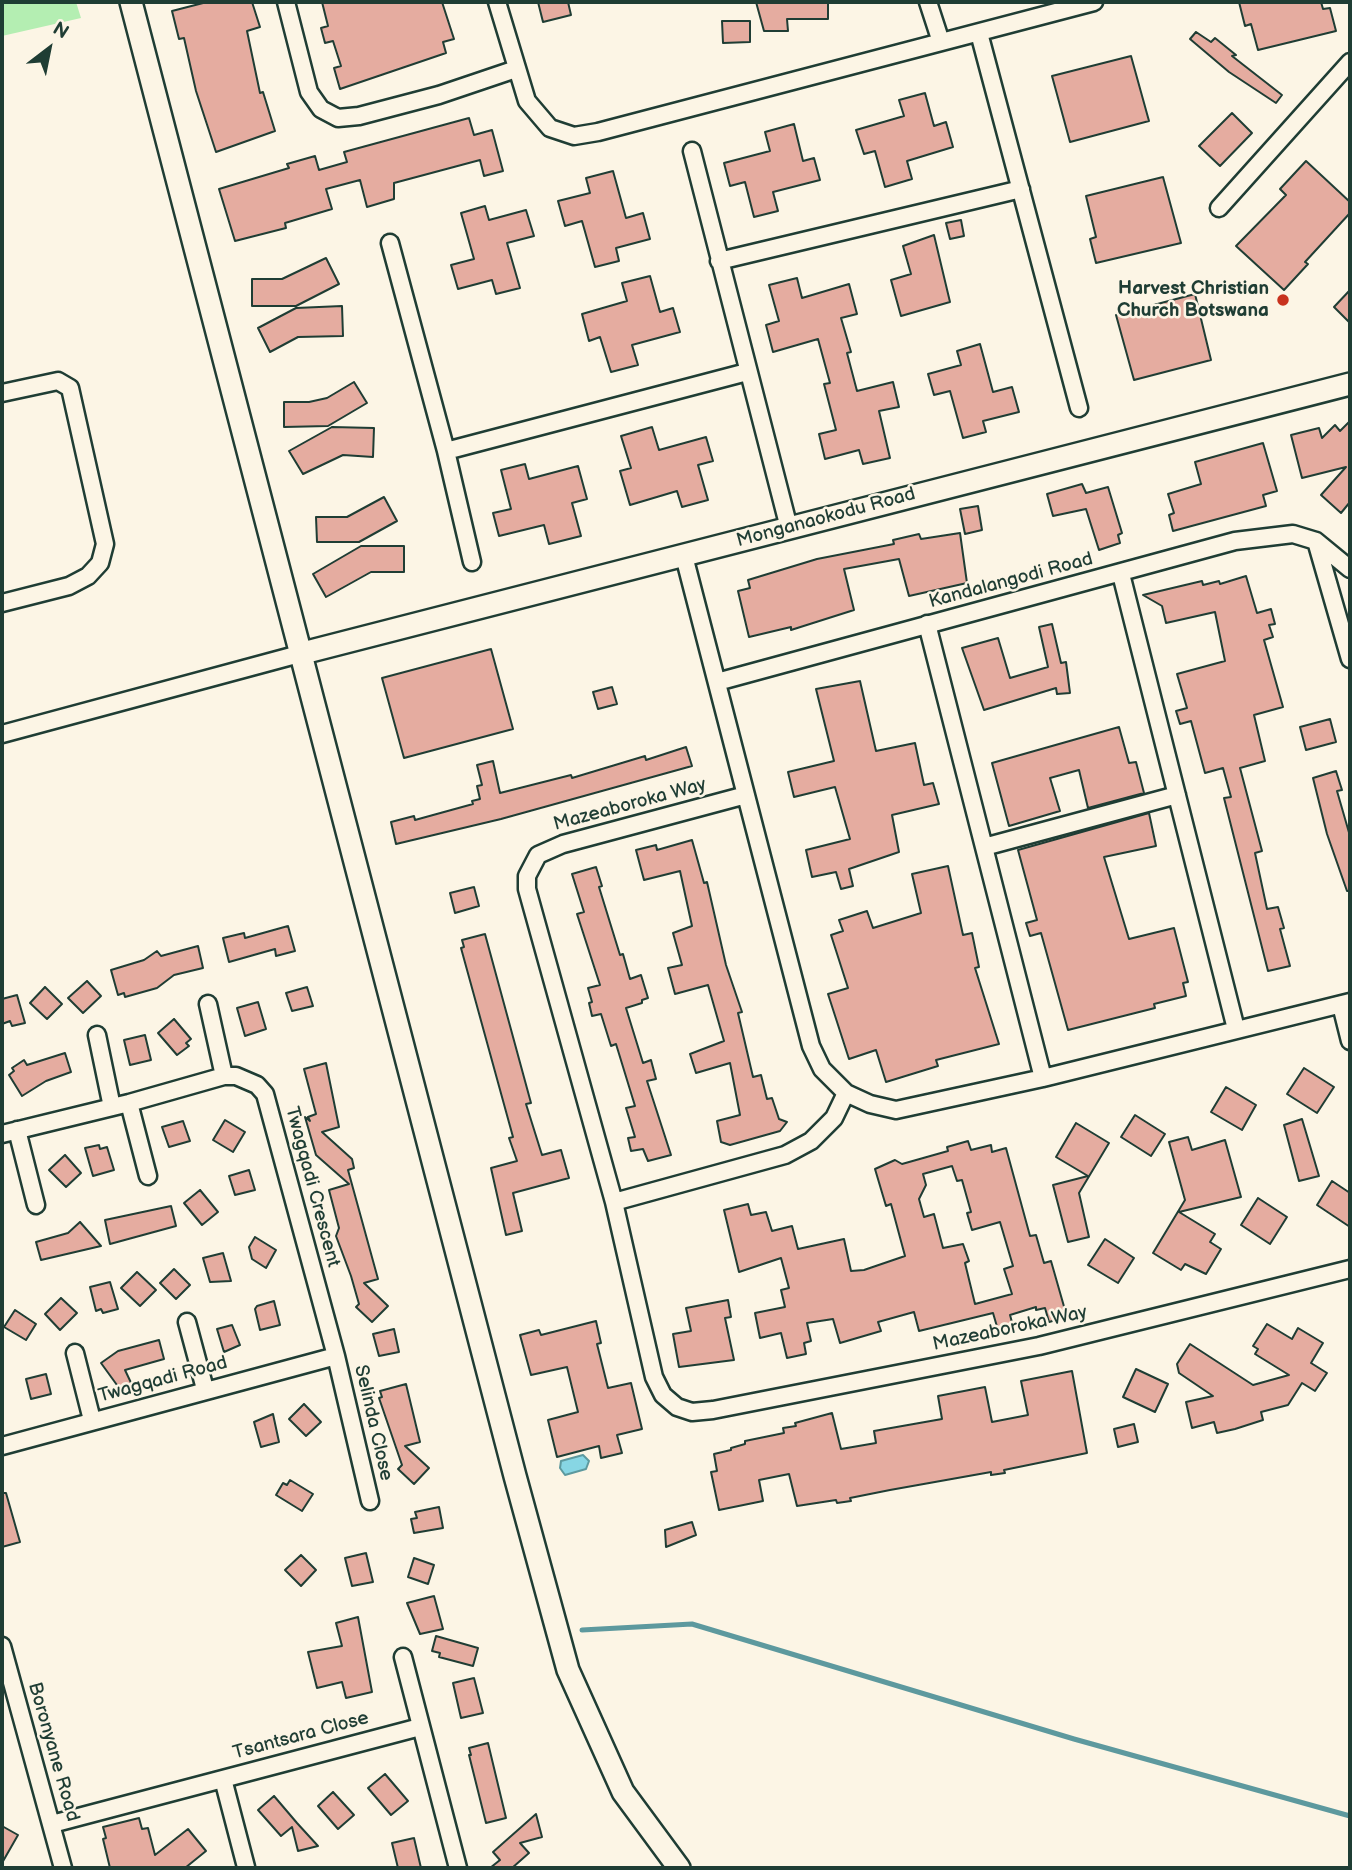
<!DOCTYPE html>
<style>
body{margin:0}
#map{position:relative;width:1352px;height:1870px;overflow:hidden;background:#fcf5e5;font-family:"Balsamiq Sans",sans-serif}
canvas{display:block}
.frame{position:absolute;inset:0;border:4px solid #1f3d34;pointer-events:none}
.north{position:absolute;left:14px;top:14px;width:70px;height:70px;-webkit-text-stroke:5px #fcf5e5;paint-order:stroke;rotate:32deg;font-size:19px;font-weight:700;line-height:28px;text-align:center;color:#1f3d34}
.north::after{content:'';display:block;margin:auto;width:24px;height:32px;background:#1f3d34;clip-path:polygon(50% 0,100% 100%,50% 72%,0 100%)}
</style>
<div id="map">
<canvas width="1352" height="1870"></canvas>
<div class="frame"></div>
<div class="north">N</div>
</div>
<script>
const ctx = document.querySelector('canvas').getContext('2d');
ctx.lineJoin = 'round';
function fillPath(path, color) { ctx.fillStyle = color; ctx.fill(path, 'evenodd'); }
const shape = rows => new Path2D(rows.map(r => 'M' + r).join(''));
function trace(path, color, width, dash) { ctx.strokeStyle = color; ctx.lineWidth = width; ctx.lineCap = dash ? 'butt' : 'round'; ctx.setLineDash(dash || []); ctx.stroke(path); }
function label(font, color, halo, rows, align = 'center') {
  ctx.font = font + ' "Balsamiq Sans",sans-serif'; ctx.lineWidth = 5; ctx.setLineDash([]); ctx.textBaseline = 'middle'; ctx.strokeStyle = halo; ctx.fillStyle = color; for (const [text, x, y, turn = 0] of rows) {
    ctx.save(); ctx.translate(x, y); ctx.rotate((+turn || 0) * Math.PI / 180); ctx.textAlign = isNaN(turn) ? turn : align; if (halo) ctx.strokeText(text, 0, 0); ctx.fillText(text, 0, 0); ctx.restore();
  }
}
fillPath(shape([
 [2,2,76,2,81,18,2,36]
]), '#b4eeb2');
const water = shape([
 [583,1455,589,1461,586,1469,565,1475,560,1468,561,1461,583,1455]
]);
fillPath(water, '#87d6e4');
trace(water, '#5d999e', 2);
trace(shape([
 [582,1630,692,1624,1074,1739,1350,1816]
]), '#5d999e', 5);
const building = shape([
 [207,2,252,2,260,27,247,31,260,93,263,92,275,131,216,152,196,91,184,38,179,39,172,11,207,2],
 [322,2,442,2,454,39,443,42,446,53,340,89,334,68,341,66,333,41,325,43,321,28,328,26,322,2],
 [538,2,568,2,571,15,543,22,538,2],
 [756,2,828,2,828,19,787,19,788,31,764,31,756,2],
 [1239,2,1321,2,1323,9,1330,8,1336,31,1258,50,1251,24,1245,26,1239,2],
 [722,21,750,21,750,42,723,43,722,21],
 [1196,32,1211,42,1215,38,1236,55,1232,56,1282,95,1276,103,1229,72,1190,39,1196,32],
 [1131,56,1149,121,1070,142,1052,76,1131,56],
 [925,93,934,126,946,122,953,147,907,161,912,179,885,187,875,151,864,154,856,130,904,116,899,100,925,93],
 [1232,113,1252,133,1220,166,1199,146,1232,113],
 [469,118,474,135,492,130,503,171,484,176,480,160,394,183,394,199,367,207,360,180,326,189,332,209,285,223,286,228,235,241,219,189,289,168,287,164,315,156,319,170,347,162,344,152,469,118],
 [794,124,803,161,814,158,820,180,773,192,778,211,754,217,745,182,730,186,724,163,770,151,765,132,794,124],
 [1306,161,1350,202,1350,213,1305,262,1308,264,1284,290,1236,246,1286,195,1280,189,1306,161],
 [613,171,626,218,643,213,650,239,616,248,619,261,595,267,582,221,565,226,558,201,590,193,586,178,613,171],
 [1163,177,1181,243,1096,263,1090,239,1096,237,1086,196,1163,177],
 [485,206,489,220,526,210,534,236,507,243,520,288,496,294,492,280,458,289,451,265,474,259,461,213,485,206],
 [961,220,964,236,950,239,946,223,961,220],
 [934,235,950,302,901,316,891,280,911,274,903,246,934,235],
 [326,258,339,284,296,306,252,306,252,279,282,279,326,258],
 [650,276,660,312,673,308,680,332,632,345,638,365,611,372,600,337,589,341,582,314,627,301,622,283,650,276],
 [797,278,802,298,849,284,857,314,841,318,851,352,847,353,857,391,893,382,899,407,879,411,890,458,863,464,859,450,825,459,819,434,836,430,824,384,830,383,818,339,773,352,766,325,779,321,769,285,797,278],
 [1350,290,1350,323,1334,307,1350,290],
 [1195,294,1211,360,1134,380,1116,315,1195,294],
 [342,306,343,336,298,337,270,352,258,328,296,308,342,306],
 [980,344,993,392,1012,387,1019,412,983,421,986,432,963,438,950,391,934,395,928,374,961,365,957,351,980,344],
 [354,382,367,403,328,426,284,427,284,402,309,402,327,398,354,382],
 [1350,421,1350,502,1341,513,1321,495,1346,467,1302,478,1291,435,1319,428,1322,438,1335,425,1340,431,1350,421],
 [332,427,374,428,373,457,343,455,303,474,289,451,332,427],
 [652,427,659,450,706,437,713,461,698,465,708,500,682,507,677,491,630,505,620,471,631,468,621,436,652,427],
 [1263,443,1277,491,1263,495,1266,506,1173,531,1169,515,1174,513,1168,494,1201,484,1195,462,1263,443],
 [525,464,529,479,578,466,587,499,572,503,581,536,549,544,544,525,499,536,493,513,511,509,501,470,525,464],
 [1082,484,1086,493,1108,487,1122,533,1118,535,1120,543,1099,550,1086,509,1053,516,1047,494,1082,484],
 [384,497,397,521,359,542,317,542,316,517,347,517,384,497],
 [978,506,982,530,965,534,960,509,978,506],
 [960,533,967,583,909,596,899,559,844,569,854,610,791,630,791,627,749,637,738,591,750,588,748,580,817,559,894,544,893,540,919,534,921,539,960,533],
 [361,546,404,546,404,572,371,572,326,597,313,574,361,546],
 [1246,576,1257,613,1271,609,1275,624,1269,625,1273,637,1264,640,1283,707,1254,715,1265,761,1240,768,1262,851,1255,853,1267,909,1278,907,1284,928,1280,929,1290,966,1268,971,1224,798,1231,797,1223,768,1205,773,1191,721,1180,724,1176,711,1187,708,1177,674,1225,661,1215,612,1166,623,1162,606,1143,595,1202,581,1203,585,1219,581,1220,584,1246,576],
 [1052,624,1061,663,1066,662,1070,693,1057,694,1056,688,984,710,962,648,998,638,1010,678,1048,667,1039,627,1052,624],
 [491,649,513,729,404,758,382,678,491,649],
 [860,681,876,751,915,743,924,785,933,783,939,804,892,815,899,852,849,869,853,886,841,889,836,872,812,877,806,850,850,839,835,787,794,797,788,772,834,761,816,689,860,681],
 [612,687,617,704,598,709,593,692,612,687],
 [1330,719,1336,742,1306,750,1300,727,1330,719],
 [1119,727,1129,763,1136,762,1144,793,1088,808,1079,770,1050,778,1060,811,1009,826,992,763,1119,727],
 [686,747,692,766,501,819,396,844,391,822,414,816,415,820,473,804,472,801,480,799,477,786,482,785,477,765,493,761,500,793,571,775,572,778,645,756,646,760,686,747],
 [1336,771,1342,790,1337,791,1350,836,1350,891,1347,891,1327,834,1313,778,1336,771],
 [1149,813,1156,846,1104,857,1129,939,1174,928,1188,982,1183,983,1186,996,1154,1004,1155,1008,1068,1030,1041,933,1030,936,1026,923,1037,920,1018,850,1149,813],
 [692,840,704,883,707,882,726,965,742,1012,738,1013,753,1077,761,1075,767,1099,772,1098,779,1119,787,1122,780,1131,730,1145,721,1142,717,1121,740,1115,730,1063,696,1073,690,1054,724,1041,708,985,675,994,668,968,682,965,673,933,692,926,680,871,644,880,636,850,656,845,657,850,692,840],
 [948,866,963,935,972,933,979,967,975,968,999,1044,936,1060,938,1066,886,1082,876,1050,849,1059,828,994,848,988,831,935,843,931,839,920,867,911,873,928,921,913,912,874,948,866],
 [596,867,602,886,599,887,620,955,623,954,630,979,641,975,648,998,642,1000,642,1003,626,1008,643,1063,651,1060,656,1079,647,1081,671,1155,648,1161,643,1149,631,1151,628,1138,635,1137,626,1108,635,1106,616,1044,611,1046,601,1014,592,1016,589,1003,592,1002,588,988,600,985,577,914,584,912,572,874,596,867],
 [474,887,479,906,455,913,450,893,474,887],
 [288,926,295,951,276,956,275,949,229,962,223,938,244,933,245,938,288,926],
 [485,934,531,1103,526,1104,542,1155,561,1150,569,1178,513,1193,522,1231,506,1235,491,1168,517,1161,509,1138,513,1137,461,948,464,947,462,940,485,934],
 [198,946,203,968,174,975,157,988,125,997,124,993,118,995,111,970,144,960,157,951,161,956,198,946],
 [87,981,101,996,83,1013,68,998,87,981],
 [45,987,62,1004,47,1019,30,1003,45,987],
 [307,987,313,1006,292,1011,286,993,307,987],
 [17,995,25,1023,12,1026,10,1021,2,1024,2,999,17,995],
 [258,1002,266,1029,245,1036,237,1008,258,1002],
 [174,1019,191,1039,186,1043,189,1046,177,1055,158,1033,174,1019],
 [145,1035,151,1060,130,1065,124,1040,145,1035],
 [65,1053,71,1072,46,1081,22,1096,9,1075,14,1071,12,1068,24,1060,27,1065,65,1053],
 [326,1063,339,1127,322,1132,352,1159,354,1168,348,1170,378,1279,364,1283,388,1306,372,1322,356,1307,359,1304,351,1276,336,1236,339,1228,329,1190,349,1184,316,1155,305,1117,310,1121,308,1117,316,1114,304,1069,326,1063],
 [1304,1068,1334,1087,1317,1113,1287,1094,1304,1068],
 [1226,1087,1256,1105,1242,1130,1211,1112,1226,1087],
 [1135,1115,1165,1134,1151,1156,1121,1137,1135,1115],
 [1302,1119,1319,1176,1299,1181,1284,1125,1302,1119],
 [225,1120,245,1132,233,1152,213,1140,225,1120],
 [183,1121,190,1141,169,1147,162,1127,183,1121],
 [1076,1123,1109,1143,1079,1193,1089,1237,1068,1242,1053,1185,1088,1176,1056,1157,1076,1123],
 [1188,1137,1192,1150,1225,1140,1241,1197,1179,1212,1215,1234,1210,1242,1221,1249,1206,1274,1185,1264,1181,1270,1153,1253,1185,1200,1169,1142,1188,1137],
 [968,1141,971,1150,991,1145,992,1152,1006,1148,1030,1236,1036,1235,1044,1263,1051,1261,1067,1317,1049,1322,1045,1308,1036,1310,1036,1307,1010,1315,1013,1326,998,1330,993,1313,919,1331,914,1312,878,1322,881,1331,840,1343,833,1319,807,1323,811,1341,804,1343,806,1354,787,1358,781,1333,760,1338,755,1313,785,1307,781,1290,789,1288,781,1258,739,1272,724,1210,748,1204,751,1215,766,1212,772,1231,792,1226,798,1249,844,1239,851,1271,864,1270,905,1256,891,1204,886,1206,875,1169,895,1160,902,1164,948,1151,947,1147,968,1141],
 [952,1166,957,1181,962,1180,971,1212,967,1213,972,1230,1000,1222,1013,1266,1004,1269,1012,1294,975,1304,965,1263,969,1261,963,1244,943,1248,934,1214,924,1217,919,1199,926,1185,923,1174,952,1166],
 [99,1145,100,1149,107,1147,114,1170,93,1176,85,1148,99,1145],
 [65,1155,81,1173,66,1187,49,1170,65,1155],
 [249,1170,255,1190,235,1195,229,1176,249,1170],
 [1332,1181,1350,1193,1350,1227,1317,1205,1332,1181],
 [200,1190,218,1212,202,1225,184,1203,200,1190],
 [1258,1198,1287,1217,1270,1244,1241,1225,1258,1198],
 [171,1206,176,1226,110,1244,105,1220,171,1206],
 [80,1222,101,1246,41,1260,36,1242,68,1233,80,1222],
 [255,1237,276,1250,266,1268,252,1259,249,1247,255,1237],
 [1105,1239,1134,1258,1118,1283,1088,1265,1105,1239],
 [223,1253,231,1281,210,1282,203,1258,223,1253],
 [174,1269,190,1285,176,1299,160,1283,174,1269],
 [137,1272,156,1290,140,1306,121,1288,137,1272],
 [110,1282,118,1309,103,1313,101,1309,96,1311,90,1287,110,1282],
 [61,1298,77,1313,60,1330,45,1314,61,1298],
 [728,1300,731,1317,725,1318,734,1360,679,1367,673,1334,691,1331,686,1308,728,1300],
 [274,1301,280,1325,260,1330,255,1309,257,1306,274,1301],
 [15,1310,36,1324,26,1340,4,1327,15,1310],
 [596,1321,601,1343,597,1344,608,1388,631,1383,642,1429,617,1435,622,1453,601,1458,599,1446,557,1457,548,1420,578,1412,567,1367,531,1375,520,1335,539,1330,541,1335,596,1321],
 [1267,1324,1292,1339,1298,1328,1323,1343,1311,1363,1327,1373,1315,1391,1302,1383,1288,1405,1261,1412,1263,1420,1235,1429,1217,1433,1214,1422,1192,1428,1186,1402,1213,1396,1179,1373,1177,1364,1190,1344,1253,1385,1289,1375,1255,1354,1258,1349,1253,1346,1267,1324],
 [232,1325,240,1345,224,1352,217,1329,232,1325],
 [394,1329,399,1352,379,1356,373,1334,394,1329],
 [159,1340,164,1359,125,1370,133,1387,122,1392,101,1363,118,1351,159,1340],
 [1136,1369,1168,1384,1155,1412,1123,1397,1136,1369],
 [1072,1371,1087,1453,1004,1470,1005,1473,991,1475,991,1472,890,1490,850,1498,851,1501,837,1503,836,1500,797,1506,789,1474,759,1480,763,1501,719,1510,711,1472,717,1471,714,1454,731,1450,731,1448,745,1444,745,1441,784,1433,783,1428,796,1426,795,1423,832,1413,841,1449,876,1443,874,1431,942,1419,938,1396,985,1387,992,1422,1028,1415,1021,1381,1072,1371],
 [46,1374,51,1394,31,1399,26,1379,46,1374],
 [406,1384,420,1442,405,1446,429,1468,414,1484,398,1469,402,1465,379,1398,382,1397,380,1391,406,1384],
 [304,1404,321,1422,306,1436,289,1419,304,1404],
 [273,1414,279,1442,261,1447,254,1422,273,1414],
 [1134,1424,1138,1442,1118,1447,1114,1429,1134,1424],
 [290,1480,313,1494,302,1511,276,1495,283,1483,287,1485,290,1480],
 [2,1493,6,1493,20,1542,2,1547,2,1493],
 [439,1507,443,1528,414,1533,411,1519,417,1518,415,1512,439,1507],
 [692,1522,696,1535,666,1547,665,1530,692,1522],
 [366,1553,373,1582,352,1586,345,1558,366,1553],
 [301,1555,316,1570,301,1586,285,1570,301,1555],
 [414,1558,434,1565,428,1584,408,1577,414,1558],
 [434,1596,443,1629,420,1634,407,1603,434,1596],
 [358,1617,372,1692,346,1698,342,1682,317,1688,308,1652,342,1646,336,1623,358,1617],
 [436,1636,478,1648,473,1666,439,1657,440,1653,432,1651,436,1636],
 [474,1678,483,1713,461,1718,453,1683,474,1678],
 [488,1743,506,1818,486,1823,469,1755,471,1755,469,1748,488,1743],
 [385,1774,408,1801,391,1815,368,1788,385,1774],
 [333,1792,354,1815,338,1829,318,1806,333,1792],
 [274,1796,297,1823,318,1846,298,1851,292,1827,281,1836,258,1810,274,1796],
 [536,1814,542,1837,520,1843,529,1853,512,1868,490,1868,500,1860,493,1852,536,1814],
 [139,1818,142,1829,148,1828,155,1855,188,1829,206,1851,185,1868,110,1868,103,1839,106,1838,103,1827,139,1818],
 [2,1826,18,1835,2,1863,2,1826],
 [414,1838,421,1868,398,1868,392,1843,414,1838]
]);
fillPath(building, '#e5aca0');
trace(building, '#1f3d34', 2);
const minor = shape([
 [286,2,309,92,321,109,338,118,359,116,439,95,516,69],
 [497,2,527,101,550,128,574,136,598,132,1094,2],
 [928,2,941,42],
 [979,33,1079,408],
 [692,151,789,528],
 [1219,208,1350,62],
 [390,243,446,451,472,562],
 [719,261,1021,189],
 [2,393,58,381,70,388,105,544,100,563,88,576,69,586,2,603],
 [446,451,747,372],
 [1316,541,1350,659],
 [684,556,811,1046,822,1069,846,1093,870,1104,896,1110,1043,1078,1350,1002],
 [1121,574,1236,1029],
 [927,624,1043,1078],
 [717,682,1235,541,1293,534,1316,541,1350,569],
 [2,734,303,653],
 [746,795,563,844,538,855,527,876,527,889,614,1202,654,1377,663,1395,677,1407,692,1412,713,1410,1039,1346,1350,1269],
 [984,847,1177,795],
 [208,1004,224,1076],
 [1341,1005,1350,1041],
 [97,1035,112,1107],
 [129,1103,148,1176],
 [17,1130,36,1205],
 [2,1134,129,1103,224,1076,236,1076,257,1085,265,1094,336,1356,370,1501],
 [614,1202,785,1155,811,1141,834,1118,846,1093],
 [187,1322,205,1389],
 [75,1353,92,1420],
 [2,1446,336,1356],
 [2,1646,63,1868],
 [403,1657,458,1868],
 [223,1779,246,1867],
 [52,1824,420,1727]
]);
const tertiary = shape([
 [131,2,515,1476,568,1670,623,1792,679,1868],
 [303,653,1350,384]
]);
trace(minor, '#1f3d34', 21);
trace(tertiary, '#1f3d34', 26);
trace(minor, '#fcf5e5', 16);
trace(tertiary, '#fcf5e5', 21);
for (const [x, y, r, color] of [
 [1283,300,7,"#c8321e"]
]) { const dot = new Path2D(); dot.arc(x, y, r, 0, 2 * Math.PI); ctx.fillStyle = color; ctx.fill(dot); trace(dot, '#fcf5e5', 2.5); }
label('bold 19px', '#1f3d34', '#fcf5e5', [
 ["Harvest Christian",1269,289],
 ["Church Botswana",1269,311]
], 'right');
label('19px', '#1f3d34', '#fcf5e5', [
 ["Monganaokodu Road",826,518,-15],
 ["Kandalangodi Road",1011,581,-15],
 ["Mazeaboroka Way",630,805,-15],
 ["Twagqadi Crescent",312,1187,75],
 ["Mazeaboroka Way",1010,1329,-12],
 ["Twagqadi Road",163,1380,-15],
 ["Selinda Close",373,1423,77],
 ["Tsantsara Close",301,1736,-15],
 ["Boronyane Road",53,1752,74]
]);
</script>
